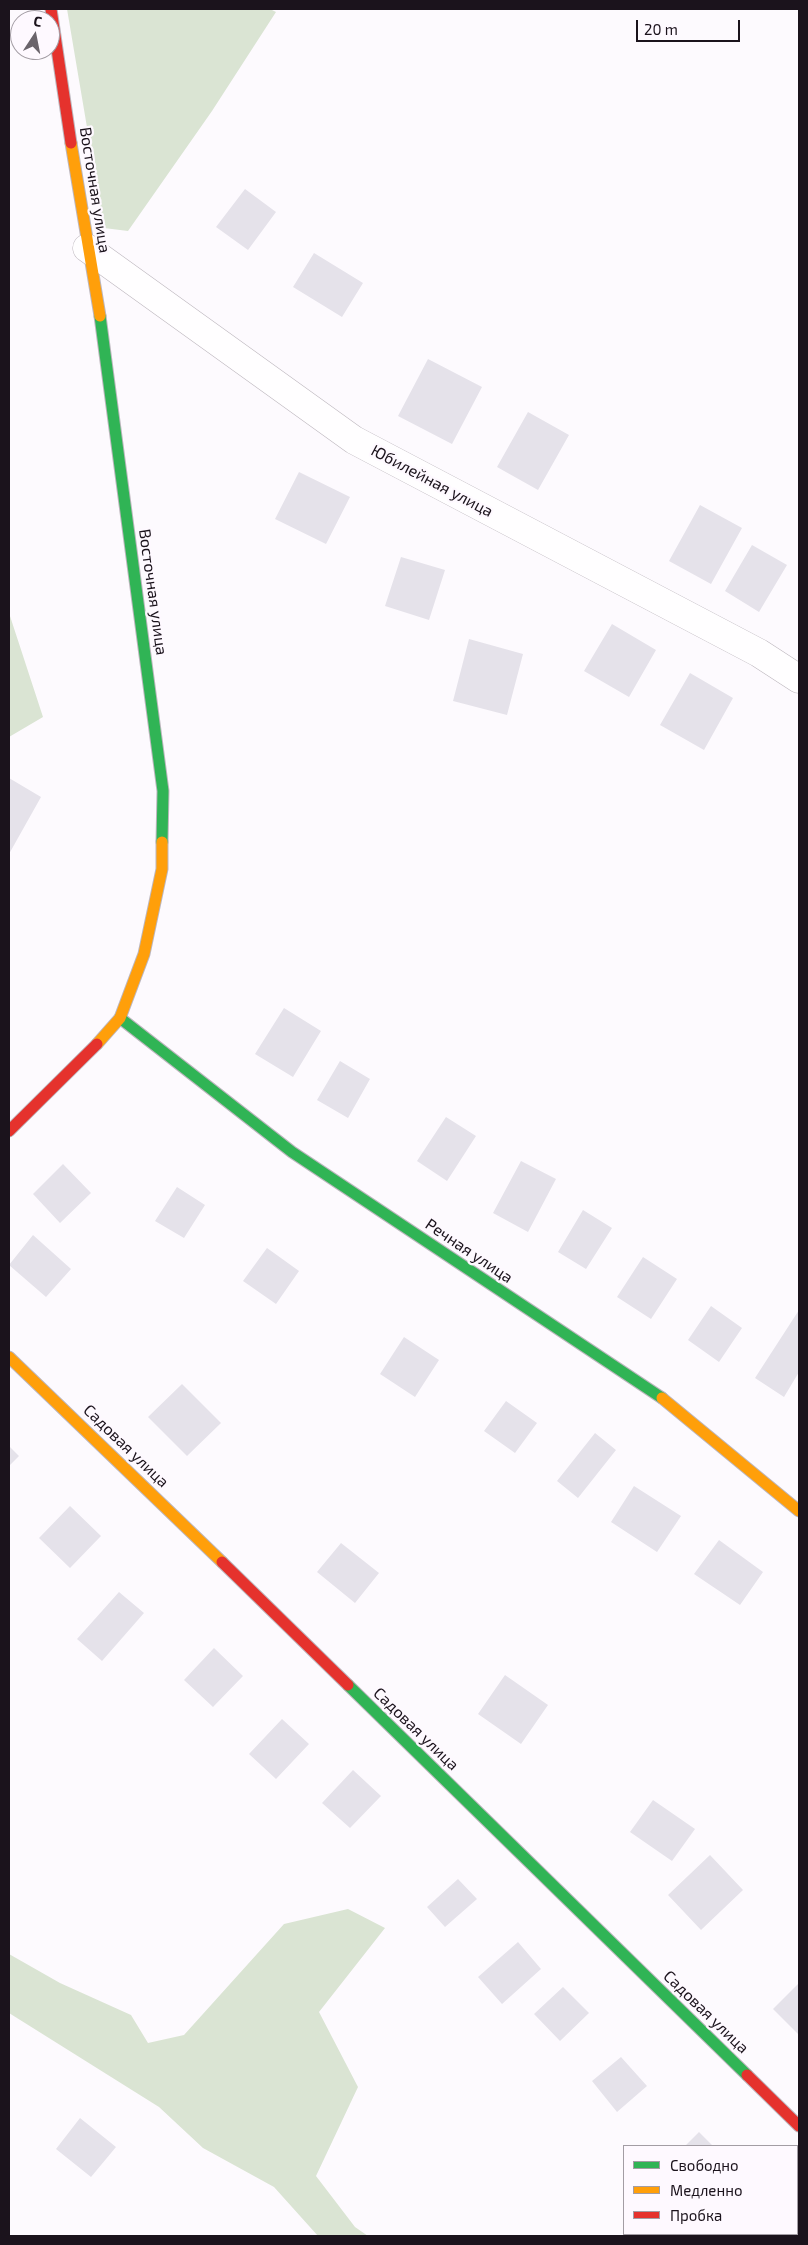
<!DOCTYPE html>
<meta charset="utf-8">
<style>
body{margin:0}
#map{position:relative;width:808px;height:2245px;overflow:hidden;background:#fdfafe;font-family:"Exo 2",sans-serif}
canvas{display:block}
.frame{position:absolute;inset:0;border:10px solid #1b131c;pointer-events:none}
.legend{position:absolute;left:623px;top:2145px;width:175px;height:90px;box-sizing:border-box;background:#fef9ff;border:1px solid #a39da4;margin:0;padding:6px 9px;list-style:none;font-size:15px;color:#1b131c}
.legend li{display:flex;align-items:center;gap:10px;height:25px}
.legend b{width:25px;border:1px solid #a39da4}
.north{position:absolute;left:10px;top:10px;width:50px;height:50px;box-sizing:border-box;background:#fef9ff;border:1px solid #a39da4;border-radius:50%;rotate:11deg;font-size:14px;font-weight:700;line-height:20px;text-align:center;color:#1b131c}
.north::after{content:'';display:block;margin:auto;width:18px;height:22px;background:#6a646b;clip-path:polygon(50% 0,100% 100%,50% 72%,0 100%)}
.scale{position:absolute;left:636px;top:20px;width:104px;height:22px;box-sizing:border-box;border:2px solid #1b131c;border-top:0;padding-left:6px;font-size:15px;line-height:18px;white-space:nowrap;color:#1b131c;-webkit-text-stroke:4px #fef9ff;paint-order:stroke}
</style>
<div id="map">
<canvas width="808" height="2245"></canvas>
<div class="frame"></div>
<ul class="legend">
<li><b style="height:6px;background:#30b455"></b>Свободно</li>
<li><b style="height:6px;background:#ff9f0a"></b>Медленно</li>
<li><b style="height:6px;background:#e5322d"></b>Пробка</li>
</ul>
<div class="north">С</div>
<div class="scale">20 m</div>
</div>
<script>
const ctx = document.querySelector('canvas').getContext('2d');
ctx.lineJoin = 'round';
function fillPath(path, color) { ctx.fillStyle = color; ctx.fill(path, 'evenodd'); }
const shape = rows => new Path2D(rows.map(r => 'M' + r).join(''));
function trace(path, color, width, dash) { ctx.strokeStyle = color; ctx.lineWidth = width; ctx.lineCap = dash ? 'butt' : 'round'; ctx.setLineDash(dash || []); ctx.stroke(path); }
function label(font, color, halo, rows, align = 'center') {
  ctx.font = font + ' "Exo 2",sans-serif'; ctx.lineWidth = 4.5; ctx.setLineDash([]); ctx.textBaseline = 'middle'; ctx.strokeStyle = halo; ctx.fillStyle = color; for (const [text, x, y, turn = 0] of rows) {
    ctx.save(); ctx.translate(x, y); ctx.rotate((+turn || 0) * Math.PI / 180); ctx.textAlign = isNaN(turn) ? turn : align; if (halo) ctx.strokeText(text, 0, 0); ctx.fillText(text, 0, 0); ctx.restore();
  }
}
fillPath(shape([
 [67,9,270,9,276,12,212,111,128,231,104,228],
 [9,613,43,717,9,737],
 [348,1909,385,1928,319,2012,358,2087,316,2176,355,2227,368,2236,318,2236,274,2187,203,2148,159,2107,9,2013,9,1954,60,1983,131,2015,148,2043,184,2035,284,1924]
]), '#dae4d3');
fillPath(shape([
 [245,189,276,212,248,250,216,227],
 [314,253,363,283,342,317,293,287],
 [428,359,482,387,452,444,398,416],
 [528,412,569,435,538,490,497,467],
 [299,472,350,497,326,544,275,519],
 [700,505,742,528,711,584,669,561],
 [752,545,787,565,759,612,725,591],
 [401,557,445,570,429,620,385,606],
 [612,624,656,650,629,697,584,671],
 [469,639,523,654,507,715,453,701],
 [690,673,733,698,704,750,660,725],
 [9,778,41,797,9,854],
 [284,1008,321,1031,293,1077,255,1054],
 [340,1061,370,1079,348,1118,317,1100],
 [446,1117,476,1136,447,1181,417,1161],
 [521,1161,556,1179,528,1232,493,1213],
 [63,1164,91,1193,60,1223,33,1194],
 [177,1187,205,1205,184,1238,155,1221],
 [583,1210,612,1228,586,1269,558,1252],
 [33,1235,71,1269,46,1297,9,1265],
 [267,1248,299,1271,276,1304,243,1281],
 [643,1257,677,1279,651,1319,617,1297],
 [711,1306,742,1328,719,1362,688,1340],
 [799,1310,799,1372,784,1397,755,1378],
 [404,1337,439,1360,415,1397,380,1374],
 [182,1384,221,1423,187,1456,148,1417],
 [506,1401,537,1423,515,1453,484,1431],
 [595,1433,616,1450,578,1498,557,1481],
 [9,1446,19,1456,9,1466],
 [634,1486,681,1516,657,1552,611,1522],
 [70,1506,101,1536,70,1568,39,1538],
 [719,1540,763,1572,740,1605,694,1574],
 [341,1543,379,1573,355,1603,317,1572],
 [119,1592,144,1613,102,1661,77,1639],
 [214,1648,243,1676,213,1707,184,1680],
 [505,1675,548,1705,521,1744,478,1714],
 [282,1719,309,1744,276,1779,249,1754],
 [353,1770,381,1796,350,1828,322,1803],
 [653,1800,695,1829,672,1861,630,1832],
 [710,1855,743,1890,701,1930,668,1895],
 [458,1879,477,1899,445,1927,427,1907],
 [518,1942,541,1969,502,2004,478,1977],
 [799,1983,799,2035,773,2009],
 [563,1987,589,2013,560,2041,534,2014],
 [621,2057,647,2086,617,2112,592,2081],
 [80,2118,116,2147,91,2177,56,2149],
 [699,2132,713,2146,685,2146],
 [797,2231,799,2236,752,2236,754,2234,797,2234]
]), '#e5e2ea');
const street = shape([
 [87,248,354,440,759,653,799,679]
]);
const fast = shape([
 [100,316,163,791,162,842],
 [120,1018,292,1152,662,1398],
 [348,1685,747,2075]
]);
const slow = shape([
 [71,143,100,316],
 [97,1044,120,1018,144,954,162,869,162,842],
 [9,1357,222,1562],
 [662,1398,799,1511]
]);
const jam = shape([
 [51,9,71,143],
 [9,1131,97,1044],
 [222,1562,348,1685],
 [747,2075,799,2126]
]);
trace(street, '#bcb6bd', 29);
trace(fast, '#bcb6bd', 13);
trace(slow, '#bcb6bd', 13);
trace(jam, '#bcb6bd', 13);
trace(street, '#fffeff', 28);
trace(fast, '#30b455', 11);
trace(slow, '#ff9f0a', 11);
trace(jam, '#e5322d', 11);
label('16px', '#1b131c', '#fef9ff', [
 ["Восточная улица",95,190,81],
 ["Юбилейная улица",432,481,28],
 ["Восточная улица",153,592,82],
 ["Речная улица",469,1251,34],
 ["Садовая улица",126,1446,44],
 ["Садовая улица",416,1729,44],
 ["Садовая улица",706,2012,44]
]);
</script>
